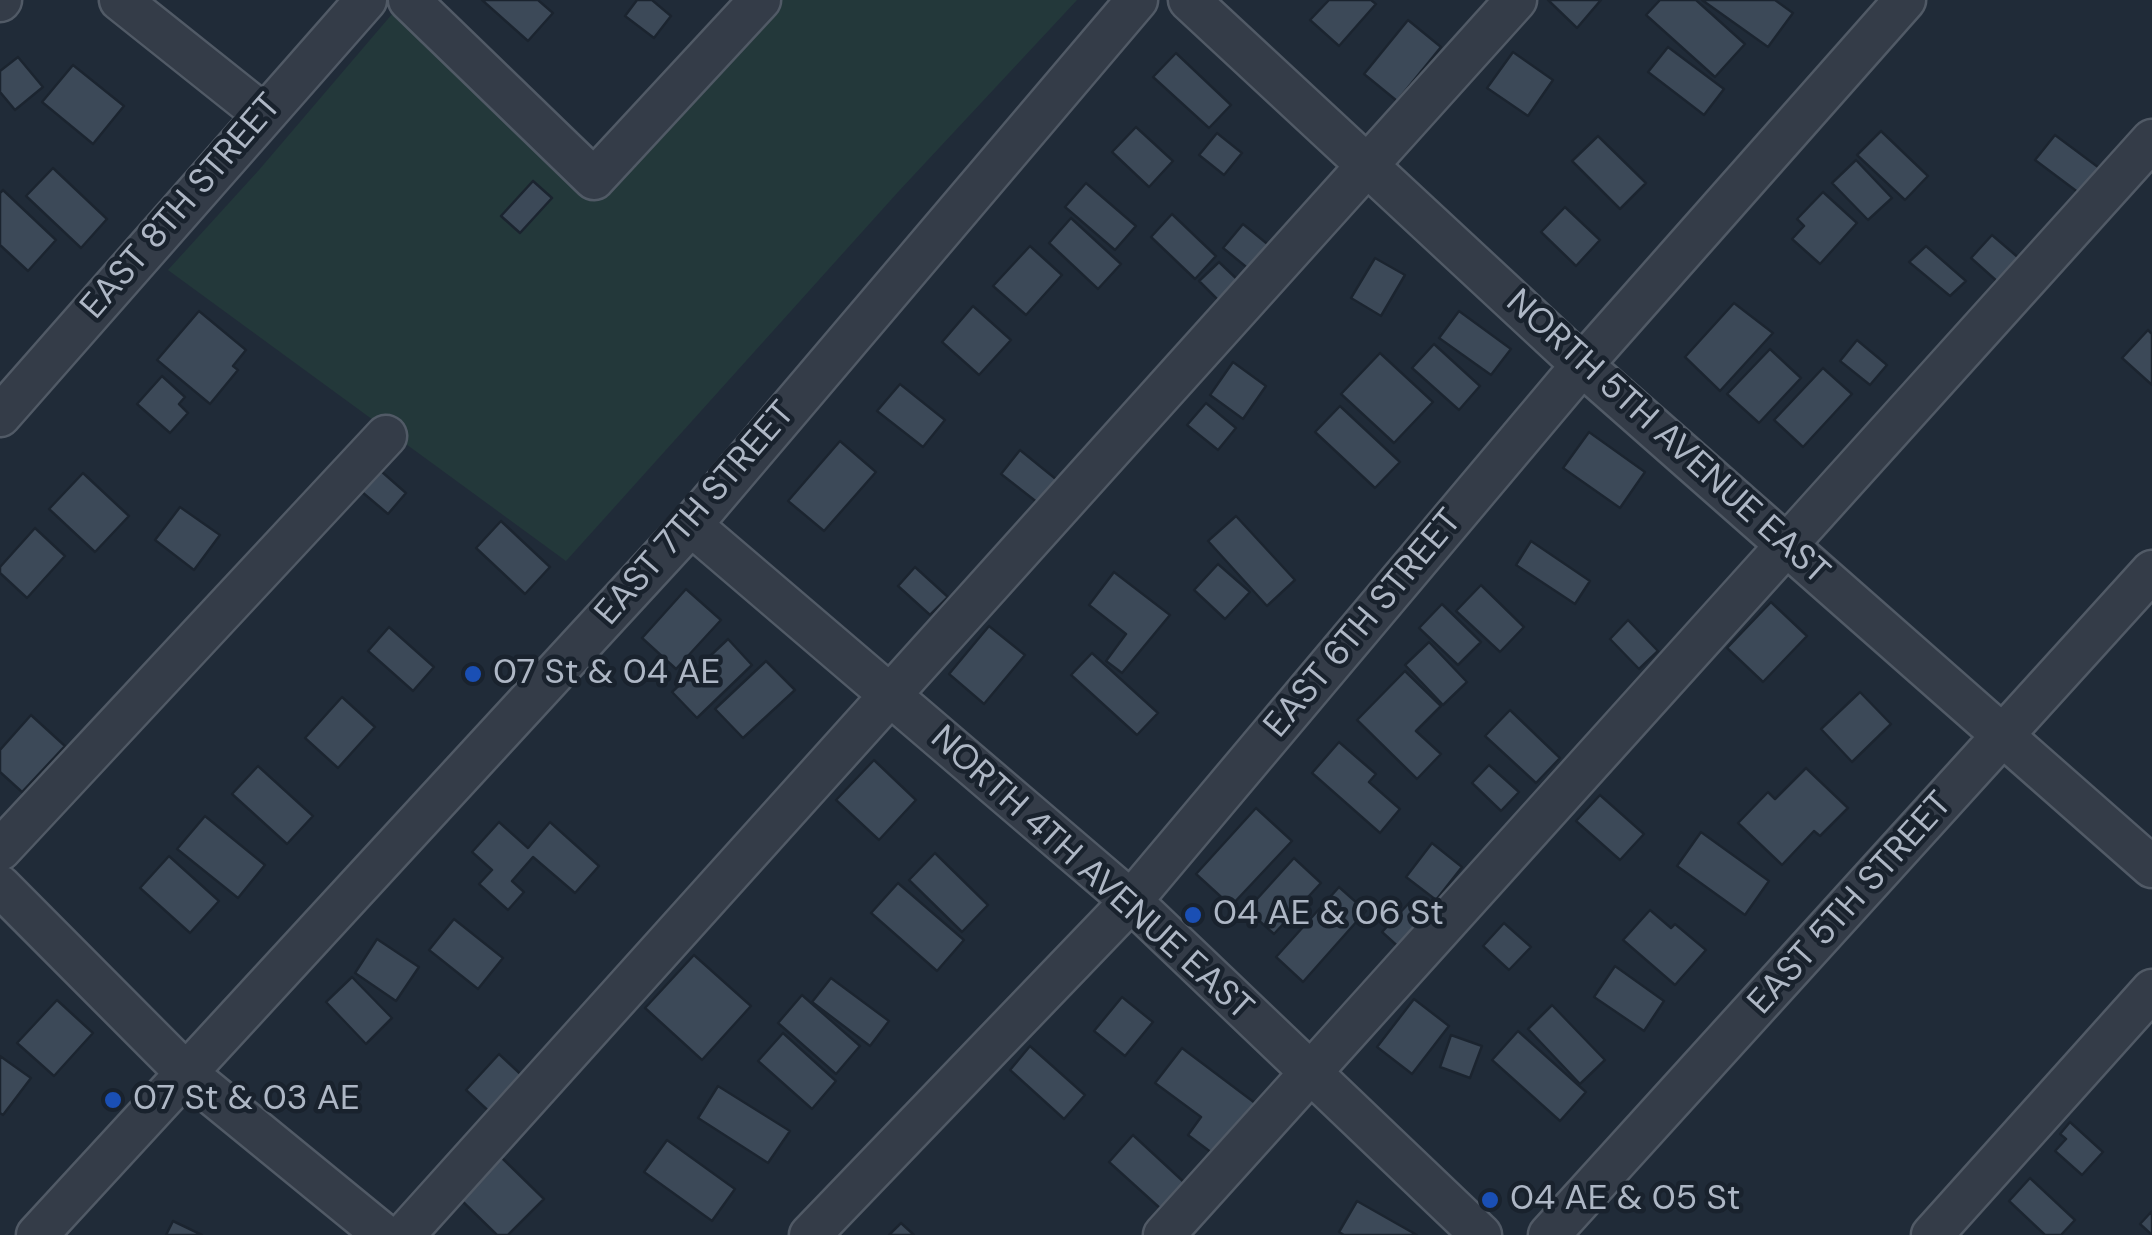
<!DOCTYPE html>
<style>
body{margin:0}
canvas{display:block;background:#202b38}
</style>
<canvas width="2152" height="1235"></canvas>
<script>
const ctx = document.querySelector('canvas').getContext('2d');
ctx.lineJoin = 'round';
function fillPath(path, color) { ctx.fillStyle = color; ctx.fill(path, 'evenodd'); }
const shape = rows => new Path2D(rows.map(r => 'M' + r).join(''));
function trace(path, color, width, dash) { ctx.strokeStyle = color; ctx.lineWidth = width; ctx.lineCap = dash ? 'butt' : 'round'; ctx.setLineDash(dash || []); ctx.stroke(path); }
function label(font, color, halo, rows, align = 'center') {
  ctx.font = font + ' "DM Sans",sans-serif'; ctx.lineWidth = 9; ctx.setLineDash([]); ctx.textBaseline = 'middle'; ctx.strokeStyle = halo; ctx.fillStyle = color; for (const [text, x, y, turn = 0] of rows) {
    ctx.save(); ctx.translate(x, y); ctx.rotate((+turn || 0) * Math.PI / 180); ctx.textAlign = isNaN(turn) ? turn : align; if (halo) ctx.strokeText(text, 0, 0); ctx.fillText(text, 0, 0); ctx.restore();
  }
}
fillPath(shape([
 [769,0,1077,0,898,192,566,561,168,270,259,170,393,13,592,188]
]), '#23383a');
const building = shape([
 [482,0,538,0,553,13,528,41,482,0],
 [637,0,652,0,671,16,654,38,625,16,637,0],
 [1329,0,1371,0,1376,4,1339,46,1310,20,1329,0],
 [1548,0,1601,0,1577,28,1548,0],
 [1660,0,1696,0,1745,44,1715,77,1646,15,1660,0],
 [1702,0,1775,0,1793,13,1768,47,1702,0],
 [1408,20,1441,47,1397,101,1364,74,1408,20],
 [1668,47,1724,89,1704,115,1648,72,1668,47],
 [1513,52,1553,80,1528,116,1487,88,1513,52],
 [1176,53,1231,105,1209,128,1153,77,1176,53],
 [18,57,43,87,15,110,0,92,0,71,18,57],
 [73,65,124,106,93,144,42,102,73,65],
 [1136,127,1173,161,1149,187,1112,152,1136,127],
 [1881,131,1928,176,1905,200,1857,155,1881,131],
 [1217,133,1242,153,1224,175,1199,155,1217,133],
 [2055,135,2106,173,2087,199,2035,160,2055,135],
 [1598,136,1646,183,1620,209,1572,161,1598,136],
 [1856,160,1892,198,1868,220,1832,183,1856,160],
 [53,168,107,219,81,248,26,196,53,168],
 [533,181,552,198,520,233,501,216,533,181],
 [1086,183,1136,226,1115,250,1065,207,1086,183],
 [3,190,56,240,28,271,0,245,0,193,3,190],
 [1823,192,1857,223,1820,264,1792,239,1804,226,1797,219,1823,192],
 [1565,207,1600,240,1576,266,1541,232,1565,207],
 [1172,214,1216,256,1195,279,1151,237,1172,214],
 [1071,218,1121,264,1098,289,1049,243,1071,218],
 [1243,224,1276,251,1256,275,1223,248,1243,224],
 [1992,235,2020,259,1999,283,1971,258,1992,235],
 [1030,246,1062,275,1026,315,993,286,1030,246],
 [1926,246,1966,281,1950,296,1909,262,1926,246],
 [1375,258,1405,275,1381,316,1351,298,1375,258],
 [1219,262,1241,283,1221,303,1199,281,1219,262],
 [1734,303,1773,333,1720,391,1685,357,1734,303],
 [973,306,1011,340,979,375,942,342,973,306],
 [199,311,246,350,233,366,238,370,210,404,157,360,199,311],
 [1459,311,1511,349,1491,375,1439,338,1459,311],
 [2148,330,2152,334,2152,385,2122,358,2148,330],
 [1857,340,1887,365,1870,385,1840,361,1857,340],
 [1434,344,1480,386,1459,410,1412,368,1434,344],
 [1770,349,1801,378,1759,423,1727,394,1770,349],
 [1380,353,1433,402,1394,443,1341,394,1380,353],
 [1233,362,1266,386,1243,419,1210,395,1233,362],
 [1823,368,1852,394,1803,447,1774,420,1823,368],
 [162,376,185,397,179,404,188,413,170,433,137,404,162,376],
 [900,384,945,420,923,447,877,411,900,384],
 [1206,403,1236,428,1218,450,1187,425,1206,403],
 [1340,406,1400,462,1375,488,1315,432,1340,406],
 [1589,432,1645,472,1620,508,1563,468,1589,432],
 [840,441,876,472,824,531,788,501,840,441],
 [1020,450,1057,480,1038,503,1001,474,1020,450],
 [381,471,406,493,388,514,362,492,381,471],
 [83,473,129,516,95,552,49,509,83,473],
 [180,507,220,535,194,570,155,540,180,507],
 [1236,516,1295,580,1267,606,1208,541,1236,516],
 [501,521,550,567,525,594,476,548,501,521],
 [35,528,65,556,27,598,0,573,0,567,35,528],
 [1531,541,1590,581,1575,604,1516,565,1531,541],
 [1218,564,1250,592,1225,619,1194,590,1218,564],
 [915,567,948,597,930,615,898,586,915,567],
 [1114,572,1170,615,1122,673,1106,661,1126,634,1089,605,1114,572],
 [1481,585,1524,627,1500,652,1456,611,1481,585],
 [686,589,721,620,676,669,642,638,686,589],
 [1771,602,1807,636,1763,682,1727,648,1771,602],
 [1442,604,1481,642,1458,665,1419,628,1442,604],
 [1628,620,1658,651,1639,669,1610,639,1628,620],
 [989,626,1025,655,984,704,949,674,989,626],
 [389,627,434,667,413,691,368,651,389,627],
 [728,639,752,665,697,718,672,692,728,639],
 [1429,642,1467,682,1443,705,1405,665,1429,642],
 [1092,653,1158,713,1137,735,1071,675,1092,653],
 [766,661,795,690,743,738,715,709,766,661],
 [1405,671,1441,706,1416,731,1441,754,1417,779,1357,720,1405,671],
 [1860,692,1891,724,1852,762,1821,729,1860,692],
 [342,697,375,727,338,768,305,738,342,697],
 [1510,710,1560,758,1536,783,1485,736,1510,710],
 [31,715,65,746,22,792,0,772,0,750,31,715],
 [1339,742,1376,774,1369,782,1400,809,1380,833,1312,773,1339,742],
 [874,760,916,800,879,840,836,800,874,760],
 [1489,765,1519,792,1501,811,1472,783,1489,765],
 [258,766,313,816,287,844,232,794,258,766],
 [1806,768,1848,808,1820,836,1814,831,1782,865,1738,823,1768,792,1775,799,1806,768],
 [1600,795,1644,834,1620,860,1576,821,1600,795],
 [1256,808,1292,841,1231,906,1196,874,1256,808],
 [205,816,265,865,238,898,177,849,205,816],
 [499,822,528,848,550,822,599,866,575,893,533,857,512,881,524,892,508,910,479,884,492,870,472,852,499,822],
 [1701,832,1769,881,1745,915,1677,866,1701,832],
 [1432,843,1462,867,1436,900,1406,877,1432,843],
 [935,853,988,905,962,932,909,880,935,853],
 [169,856,219,901,190,933,140,888,169,856],
 [1294,858,1321,883,1274,934,1247,910,1294,858],
 [898,883,964,940,937,971,871,913,898,883],
 [1339,887,1366,911,1303,982,1276,957,1339,887],
 [1409,903,1429,923,1403,951,1382,932,1409,903],
 [1650,910,1671,928,1675,924,1706,950,1675,985,1623,940,1650,910],
 [454,919,503,958,478,989,429,950,454,919],
 [1504,923,1531,947,1509,970,1483,946,1504,923],
 [377,939,419,967,396,1001,355,973,377,939],
 [694,955,751,1006,702,1060,645,1008,694,955],
 [1615,966,1664,1001,1644,1031,1594,997,1615,966],
 [352,977,392,1018,366,1044,326,1002,352,977],
 [831,978,889,1021,870,1046,812,1002,831,978],
 [802,995,860,1046,836,1074,778,1023,802,995],
 [1122,997,1153,1022,1125,1056,1094,1031,1122,997],
 [1414,999,1449,1026,1412,1074,1377,1047,1414,999],
 [57,1000,93,1033,54,1076,17,1043,57,1000],
 [1552,1005,1605,1060,1580,1084,1528,1029,1552,1005],
 [1518,1031,1586,1092,1560,1121,1492,1060,1518,1031],
 [783,1033,836,1081,812,1109,758,1061,783,1033],
 [1451,1035,1482,1046,1470,1078,1440,1067,1451,1035],
 [1030,1046,1085,1095,1064,1119,1010,1070,1030,1046],
 [1182,1048,1263,1109,1224,1162,1188,1135,1201,1117,1155,1083,1182,1048],
 [499,1054,529,1082,496,1118,466,1090,499,1054],
 [0,1056,31,1078,3,1115,0,1113,0,1056],
 [718,1086,790,1131,768,1163,698,1118,718,1086],
 [2070,1122,2103,1152,2082,1175,2055,1151,2066,1139,2060,1134,2070,1122],
 [1133,1135,1186,1184,1162,1210,1109,1162,1133,1135],
 [667,1140,735,1189,712,1221,644,1172,667,1140],
 [500,1156,544,1199,508,1235,497,1235,459,1198,500,1156],
 [2030,1178,2075,1220,2061,1235,2045,1235,2009,1201,2030,1178],
 [1357,1201,1417,1235,1344,1235,1339,1232,1357,1201],
 [2152,1211,2152,1235,2140,1224,2152,1211],
 [173,1221,202,1235,166,1235,173,1221],
 [901,1223,914,1235,889,1235,901,1223]
]);
fillPath(building, '#3c4958');
trace(building, '#1b242f', 2.5);
const minor = shape([
 [120,0,263,114],
 [409,0,594,179,760,0],
 [1189,0,1582,365,2152,867],
 [0,1,1,0],
 [0,416,366,0],
 [691,525,1131,901,1481,1235],
 [0,850,386,436],
 [0,886,186,1073,384,1235],
 [37,1235,691,525,1137,0],
 [404,1235,1516,0],
 [810,1235,1131,901,1582,365,1905,0],
 [1164,1235,2152,140],
 [1549,1235,2152,571],
 [1932,1235,2152,990]
]);
trace(minor, '#515a66', 45);
trace(minor, '#343c48', 40);
for (const [x, y, r, color] of [
 [473,674,10,"#1a4fb4"],
 [1193,915,10,"#1a4fb4"],
 [113,1100,10,"#1a4fb4"],
 [1490,1200,10,"#1a4fb4"]
]) { const dot = new Path2D(); dot.arc(x, y, r, 0, 2 * Math.PI); ctx.fillStyle = color; ctx.fill(dot); trace(dot, '#19222d', 4); }
label('35px', '#aeb7c5', '#19222d', [
 ["EAST 8TH STREET",182,207,-49],
 ["NORTH 5TH AVENUE EAST",1667,438,42],
 ["EAST 7TH STREET",696,514,-49],
 ["EAST 6TH STREET",1364,624,-50],
 ["NORTH 4TH AVENUE EAST",1091,874,42],
 ["EAST 5TH STREET",1851,904,-48]
]);
label('35px', '#aeb7c5', '#19222d', [
 ["07 St & 04 AE",493,674],
 ["04 AE & 06 St",1213,915],
 ["07 St & 03 AE",133,1100],
 ["04 AE & 05 St",1510,1200]
], 'left');
</script>
